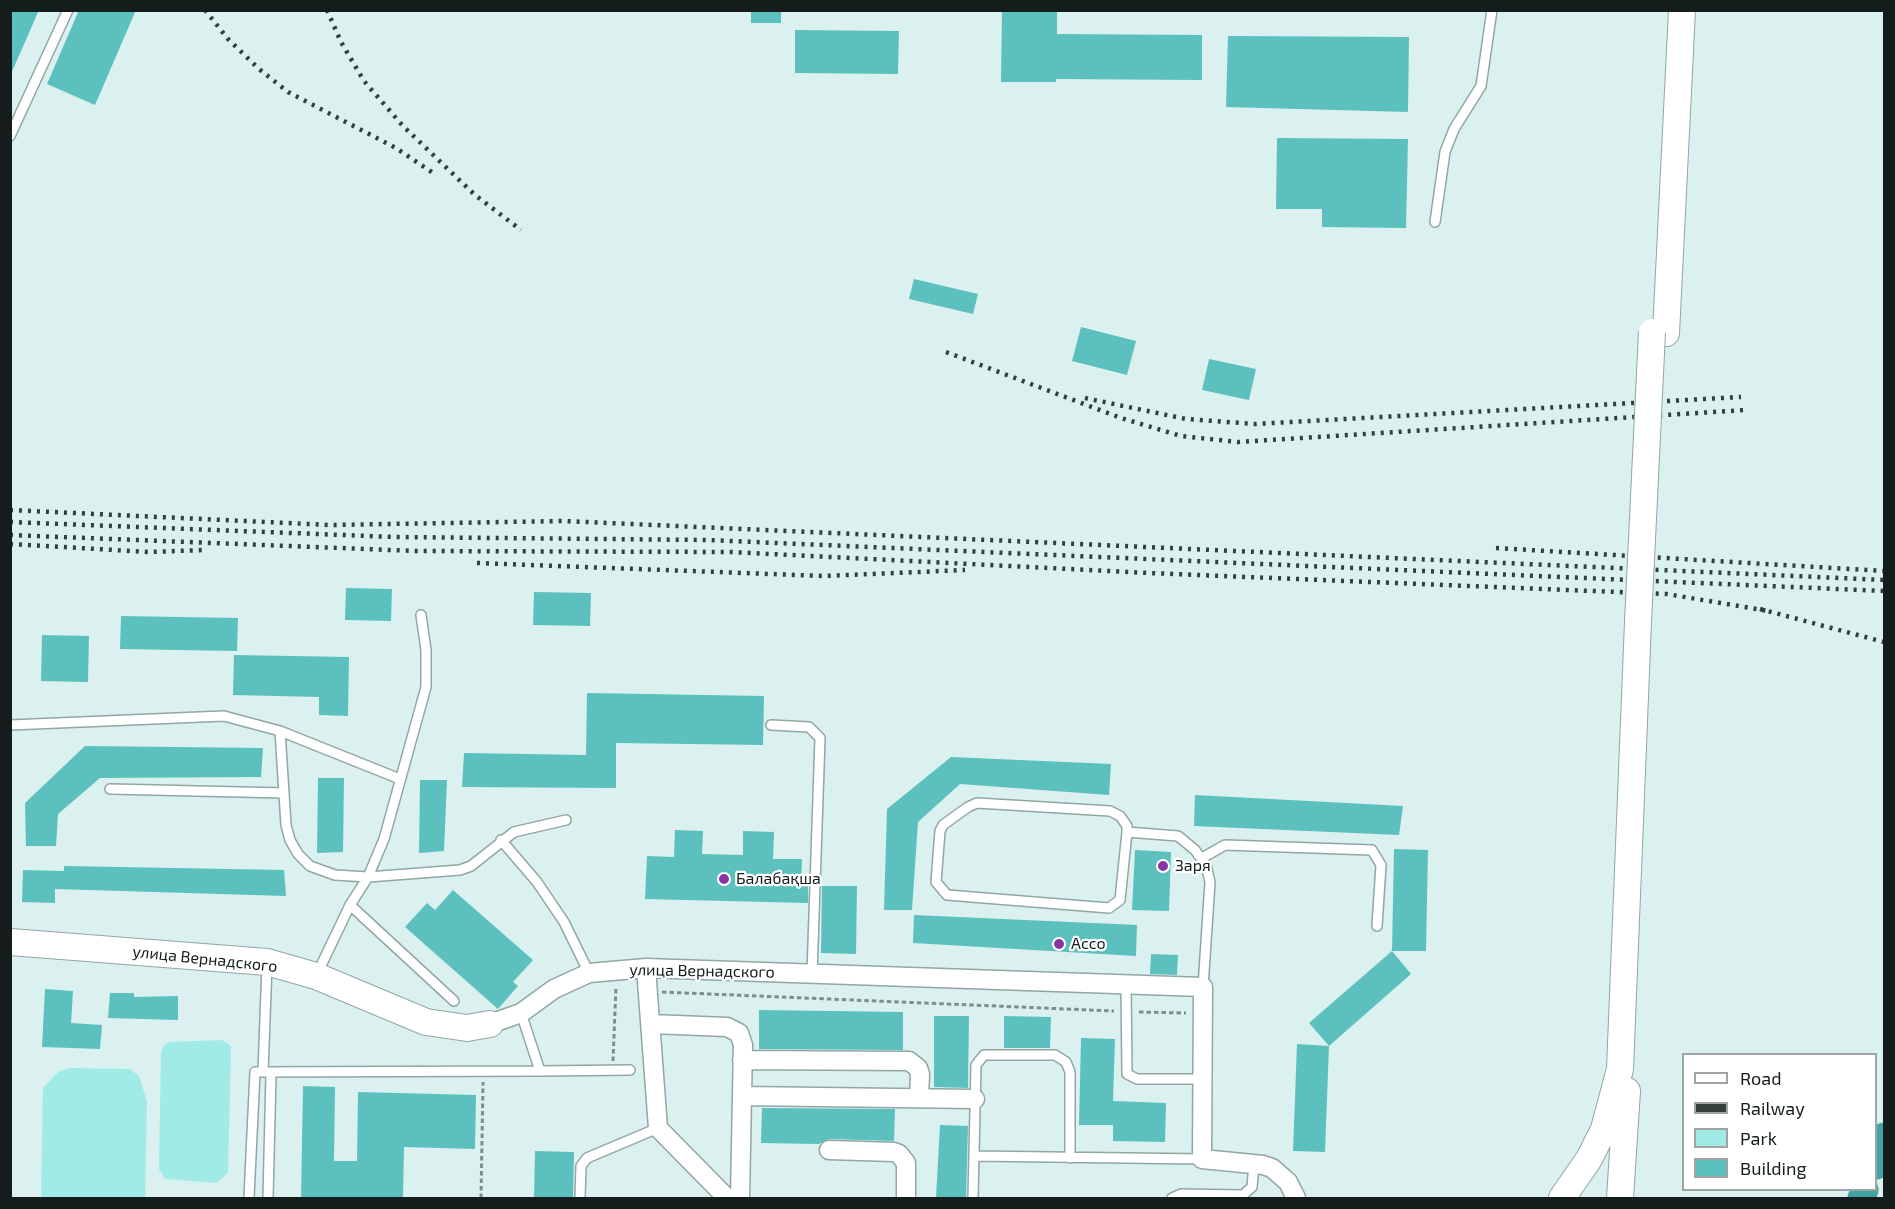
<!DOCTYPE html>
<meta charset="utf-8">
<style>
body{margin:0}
#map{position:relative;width:1895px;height:1209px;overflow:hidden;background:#daf1f0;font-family:"Exo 2",sans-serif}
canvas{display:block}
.frame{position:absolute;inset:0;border:12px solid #141c1c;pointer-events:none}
.legend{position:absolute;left:1682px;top:1053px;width:195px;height:138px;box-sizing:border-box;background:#fff;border:2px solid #a1a4a4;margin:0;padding:8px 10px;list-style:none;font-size:18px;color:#141c1c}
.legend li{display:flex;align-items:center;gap:12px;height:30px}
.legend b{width:30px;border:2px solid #a1a4a4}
</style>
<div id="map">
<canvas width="1895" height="1209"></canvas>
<div class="frame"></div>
<ul class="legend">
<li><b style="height:8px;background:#fff"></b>Road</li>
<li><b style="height:8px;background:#333e3d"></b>Railway</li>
<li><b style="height:16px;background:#a0ebe8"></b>Park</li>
<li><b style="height:16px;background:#5cc0be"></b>Building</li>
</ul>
</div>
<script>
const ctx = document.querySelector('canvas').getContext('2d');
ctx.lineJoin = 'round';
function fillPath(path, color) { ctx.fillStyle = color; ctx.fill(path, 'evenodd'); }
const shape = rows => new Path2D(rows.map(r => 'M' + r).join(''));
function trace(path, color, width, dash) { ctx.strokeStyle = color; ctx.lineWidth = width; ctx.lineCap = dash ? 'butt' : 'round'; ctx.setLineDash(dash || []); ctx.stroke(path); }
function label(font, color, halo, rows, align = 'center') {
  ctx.font = font + ' "Exo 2",sans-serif'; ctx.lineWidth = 4.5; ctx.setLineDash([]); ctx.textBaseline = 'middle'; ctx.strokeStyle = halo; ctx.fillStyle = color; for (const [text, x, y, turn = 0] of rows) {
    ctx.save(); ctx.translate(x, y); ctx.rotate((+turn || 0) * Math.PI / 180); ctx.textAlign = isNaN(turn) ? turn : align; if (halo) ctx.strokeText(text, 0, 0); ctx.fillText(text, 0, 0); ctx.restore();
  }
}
fillPath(shape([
 [222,1040,231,1046,228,1173,217,1183,165,1179,159,1169,161,1051,165,1044,171,1042],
 [70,1068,130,1069,139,1076,147,1101,145,1198,41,1198,43,1088,58,1072]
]), '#a0ebe8');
trace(shape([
 [1876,1166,1884,1136],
 [1861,1198,1865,1190]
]), '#3ea5a3', 27);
fillPath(shape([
 [10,10,39,10,10,76],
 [79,10,136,10,95,105,47,84],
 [751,10,781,10,781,23,751,23],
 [1002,10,1057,10,1057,34,1202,35,1202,80,1056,79,1056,82,1001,82],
 [795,30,899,31,898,74,795,73],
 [1228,36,1409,37,1408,112,1226,107],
 [1277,138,1408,139,1406,228,1322,227,1322,209,1276,209],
 [914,279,978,294,973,314,909,299],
 [1081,327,1136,341,1127,375,1072,361],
 [1209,359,1256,369,1249,400,1202,390],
 [346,588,392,589,391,621,345,620],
 [534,592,591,593,590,626,533,625],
 [121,616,238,618,237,651,120,649],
 [42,635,89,636,88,682,41,681],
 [234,655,349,657,348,716,319,715,319,697,233,695],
 [587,693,764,696,763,745,616,743,616,788,462,787,464,753,586,755],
 [85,746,263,748,261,777,100,778,58,814,56,846,26,846,25,803],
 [951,757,1111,764,1109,795,960,784,918,822,912,910,884,910,887,809],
 [318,778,344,778,343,852,317,853],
 [420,780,447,780,444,851,419,853],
 [1195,795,1403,806,1399,835,1194,826],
 [675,830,703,831,702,854,743,855,743,831,774,832,773,859,802,859,801,885,808,885,808,903,645,899,647,856,674,857],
 [1394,849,1428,850,1426,951,1392,951],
 [1135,850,1171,852,1169,911,1132,910],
 [64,866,284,870,286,896,55,889,55,903,22,902,23,870,64,871],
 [822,886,857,886,856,954,821,953],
 [453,890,533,960,513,982,518,986,498,1009,405,927,427,903,435,910],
 [914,915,1137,925,1136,956,913,943],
 [1392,951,1411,974,1329,1046,1309,1023],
 [1151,954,1178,955,1177,975,1150,974],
 [45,989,73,991,71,1023,102,1025,100,1049,42,1047],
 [110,993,134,993,134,997,178,996,178,1020,108,1018],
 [759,1010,903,1012,903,1050,759,1049],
 [934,1016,969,1016,968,1088,934,1087],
 [1004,1016,1051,1017,1050,1048,1004,1048],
 [1081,1038,1115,1039,1113,1101,1166,1103,1165,1142,1113,1141,1113,1125,1079,1125],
 [1297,1044,1329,1046,1325,1152,1293,1151],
 [303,1086,335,1087,334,1161,357,1161,358,1092,476,1095,475,1149,404,1147,403,1198,301,1198],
 [762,1108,895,1109,894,1141,829,1139,819,1144,761,1143],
 [940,1125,968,1126,966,1198,936,1198],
 [535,1151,574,1152,573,1198,534,1198]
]), '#5cc0be');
const lane = shape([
 [10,136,68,10],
 [1435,222,1445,152,1454,129,1481,86,1492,10],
 [10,725,224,716,280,731],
 [771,725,809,727,820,738,812,974],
 [400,779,280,731,286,825,290,840,298,854,310,866,335,875,368,877,460,870,471,866,514,832,566,820],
 [110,789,284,793],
 [977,803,1110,811,1120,816,1127,826,1127,832,1120,900,1109,908,947,895,936,882,940,831,943,825,968,807,977,803],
 [1127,832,1178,836,1195,850,1206,865,1210,882,1203,987],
 [501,840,537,882,564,922,589,973],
 [1202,858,1225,845,1372,850,1381,865,1377,926],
 [350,905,454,1001],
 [317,974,350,905,368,877,384,839,426,687,426,650,421,615],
 [1126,984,1127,1074,1137,1079,1203,1079],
 [521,1013,540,1071,630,1070],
 [263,1072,267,965],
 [974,1156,1202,1159],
 [249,1197,255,1072,540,1071],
 [268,1198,271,1074],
 [580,1198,581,1166,587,1158,658,1128],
 [973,1198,976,1065,984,1055,1055,1055,1066,1062,1070,1072,1070,1158],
 [1172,1198,1181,1194,1243,1195,1252,1187,1254,1164]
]);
const street = shape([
 [646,968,658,1128,727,1198],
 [490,1024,521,1013,554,989,589,973,646,968,1203,987,1202,1159,1263,1165,1272,1168,1288,1182,1296,1198],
 [651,1024,727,1027,739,1033,743,1045,740,1198],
 [742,1060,909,1061,918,1068,920,1074,919,1098],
 [742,1096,975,1099],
 [829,1150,894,1152,899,1154,906,1163,906,1198]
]);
const secondary = shape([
 [1666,333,1682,10],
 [10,942,267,962,316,976,426,1022,467,1028,490,1024],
 [1562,1198,1589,1159,1604,1129,1620,1069,1638,622],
 [1620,1198,1627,1091]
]);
trace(lane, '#91a6a5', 12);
trace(street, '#91a6a5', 21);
trace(secondary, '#91a6a5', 28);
trace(shape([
 [662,992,1114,1011],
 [1139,1012,1186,1013],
 [613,1061,616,986],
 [481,1198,483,1082]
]), '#7e8e8e', 3, [4.5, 3]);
trace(lane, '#fff', 9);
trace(street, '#fff', 18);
trace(secondary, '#fff', 26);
trace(shape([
 [205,10,228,39,259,69,288,92,396,148,436,175],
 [327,10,341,42,364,81,403,126,475,195,521,230],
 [946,352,1121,418,1181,436,1238,442,1745,410],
 [1085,398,1186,419,1255,424,1741,397],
 [10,510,330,525,564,521,1884,580],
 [10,522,394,537,708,540,1884,591],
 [10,535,416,551,731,552,1149,573,1667,594,1768,611],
 [10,544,149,552,203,550],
 [1496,548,1884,571],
 [477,563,824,576,965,570],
 [1760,609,1884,642]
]), '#333e3d', 4.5, [3, 6]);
const secondaryBridge = shape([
 [1638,622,1652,332]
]);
trace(secondaryBridge, '#91a6a5', 28, []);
trace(secondaryBridge, '#fff', 26);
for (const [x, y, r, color] of [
 [1163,866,6,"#8835a4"],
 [724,879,6,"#8835a4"],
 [1059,944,6,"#8835a4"]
]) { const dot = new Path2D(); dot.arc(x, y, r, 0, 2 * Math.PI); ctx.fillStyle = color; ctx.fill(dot); trace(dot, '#fff', 2); }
label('16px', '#141c1c', '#fff', [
 ["Заря",1175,866],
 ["Балабақша",736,879],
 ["Ассо",1071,944]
], 'left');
label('16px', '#141c1c', '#fff', [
 ["улица Вернадского",205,959,6],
 ["улица Вернадского",702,971,1]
]);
</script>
